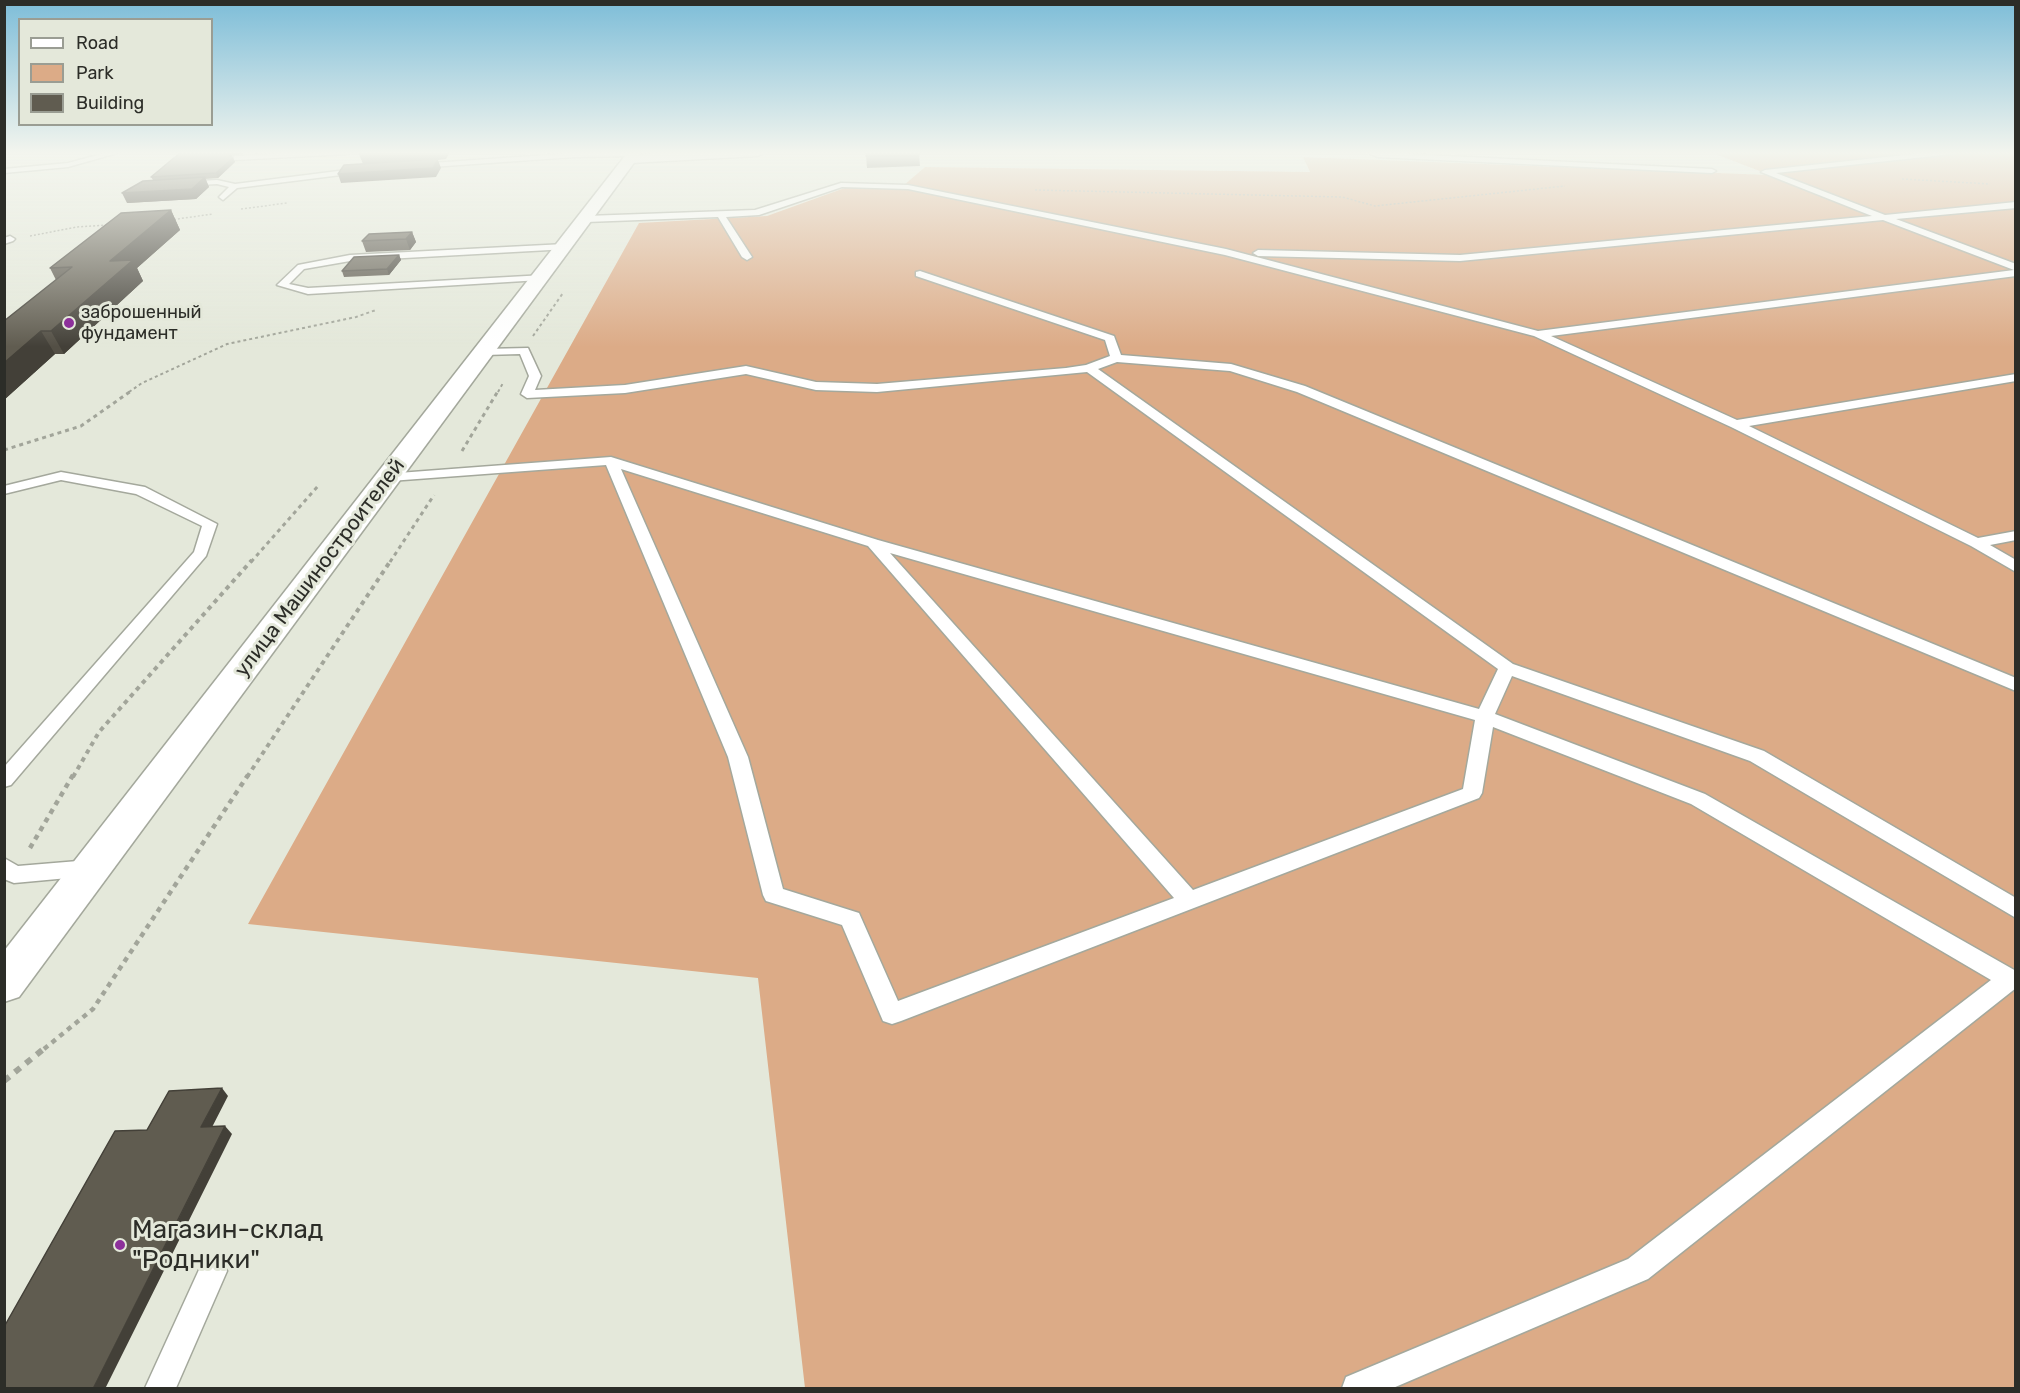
<!DOCTYPE html>
<meta charset="utf-8">
<style>
body{margin:0}
#map{position:relative;width:2020px;height:1393px;overflow:hidden;background:#e4e8da;font-family:Rubik,sans-serif}
canvas{display:block}
.frame{position:absolute;inset:0;border:6px solid #2c2d28;pointer-events:none}
.legend{position:absolute;left:18px;top:18px;width:195px;height:108px;box-sizing:border-box;background:#e4e8da;border:2px solid #9a9d93;margin:0;padding:8px 10px;list-style:none;font-size:18px;color:#2c2d28}
.legend li{display:flex;align-items:center;gap:12px;height:30px}
.legend b{width:30px;border:2px solid #9a9d93}
</style>
<div id="map">
<canvas width="2020" height="1393"></canvas>
<div class="frame"></div>
<ul class="legend">
<li><b style="height:8px;background:#fff"></b>Road</li>
<li><b style="height:16px;background:#dcab87"></b>Park</li>
<li><b style="height:16px;background:#605c50"></b>Building</li>
</ul>
</div>
<script>
const ctx = document.querySelector('canvas').getContext('2d');
ctx.lineJoin = 'round';
function fillPath(path, color) { ctx.fillStyle = color; ctx.fill(path, 'evenodd'); }
const shape = rows => new Path2D(rows.map(r => 'M' + r).join(''));
function trace(path, color, width, dash) { ctx.strokeStyle = color; ctx.lineWidth = width; ctx.lineCap = dash ? 'butt' : 'round'; ctx.setLineDash(dash || []); ctx.stroke(path); }
function label(font, color, halo, rows, align = 'center') {
  ctx.font = font + ' Rubik,sans-serif'; ctx.lineWidth = 6; ctx.setLineDash([]); ctx.textBaseline = 'middle'; ctx.strokeStyle = halo; ctx.fillStyle = color; for (const [text, x, y, turn = 0] of rows) {
    ctx.save(); ctx.translate(x, y); ctx.rotate((+turn || 0) * Math.PI / 180); ctx.textAlign = isNaN(turn) ? turn : align; if (halo) ctx.strokeText(text, 0, 0); ctx.fillText(text, 0, 0); ctx.restore();
  }
}
fillPath(shape([
 [1710,152,2015,152,2015,1388,805,1388,758,978,248,924,639,223,767,216,853,185,903,186,925,167,1310,172,1303,157,1770,175]
]), '#dcab87');
const service = shape([
 [109,152,121,152,68,167,4,173,4,169,68,163,109,152],
 [308,152,352,152,348,154,235,160,231,158,235,156,308,152],
 [634,152,638,154,634,156,575,157,417,168,413,166,417,164,575,153,634,152],
 [1367,152,1712,169,1716,171,1712,173,1377,157,1367,152],
 [1932,152,1956,152,1952,154,1776,173,1885,215,2016,202,2016,208,1896,219,2016,264,2016,276,1551,336,1737,420,2016,374,2016,381,1749,426,1978,538,2016,531,2016,540,1990,545,2016,560,2016,572,1971,546,1731,427,1534,336,1225,255,908,189,842,187,759,215,726,217,752,257,747,260,742,257,718,217,586,222,582,219,586,216,755,210,841,183,908,185,1226,249,1538,331,2014,270,1883,220,1460,261,1258,256,1253,253,1258,250,1460,255,1872,216,1761,172,1765,170,1932,152],
 [362,168,366,170,365,172,237,188,223,200,219,197,229,187,217,184,183,186,179,184,183,182,217,180,235,184,362,168],
 [10,236,15,239,13,241,4,244,4,238,10,236],
 [565,244,570,247,568,249,350,261,304,269,289,284,308,288,545,275,545,279,541,280,308,294,277,285,298,265,350,255,565,244],
 [920,271,1114,336,1121,355,1231,364,1305,386,2016,678,2016,691,1297,392,1230,371,1117,362,1098,369,1513,664,1764,751,2016,898,2016,918,1750,761,1512,676,1495,714,1705,794,2016,971,2016,988,1648,1279,1393,1388,1342,1388,1346,1377,1628,1259,1991,980,1691,804,1493,727,1482,793,1479,798,901,1021,892,1024,883,1021,842,925,766,901,763,895,728,757,606,465,390,481,383,477,385,474,611,457,878,540,1479,709,1498,669,1087,372,877,392,816,390,746,374,625,393,527,398,521,394,529,376,520,354,484,355,478,352,484,349,528,348,541,376,535,390,625,385,746,366,816,382,877,384,1066,368,1086,365,1110,356,1105,340,916,276,916,272,920,271],
 [621,469,868,546,1174,898,898,1001,859,913,783,889,748,757,621,469],
 [890,553,1475,720,1463,789,1193,890,890,553],
 [61,472,145,487,217,524,206,556,11,785,4,787,4,767,194,552,202,526,136,494,61,480,4,494,4,486,61,472],
 [4,858,18,866,90,860,98,862,101,868,98,874,90,876,14,883,4,879,4,858],
 [213,1257,223,1261,227,1271,176,1388,145,1388,203,1261,213,1257]
]);
const minor = shape([
 [684,152,765,152,758,156,630,163,623,159,630,155,684,152]
]);
const tertiary = shape([
 [628,152,642,152,19,997,4,1002,4,951,628,152]
]);
trace(service, '#a4a89c', 3);
trace(minor, '#a4a89c', 3);
trace(tertiary, '#a4a89c', 3);
trace(shape([
 [1902,179,1990,184],
 [1035,190,1342,197,1375,206,1565,186],
 [241,209,287,203],
 [170,220,213,214],
 [30,236,77,227,109,225]
]), '#a2a59a', 1.5, [2, 2]);
trace(shape([
 [533,336,563,293],
 [129,392,142,383,227,344,356,317,376,310],
 [498,392,503,383]
]), '#a2a59a', 2, [3, 3]);
trace(shape([
 [4,450,81,426,131,391],
 [462,451,498,391],
 [251,562,318,486],
 [390,562,434,495]
]), '#a2a59a', 3, [4, 4]);
trace(shape([
 [73,777,99,732,252,560],
 [247,777,391,560]
]), '#a2a59a', 4, [4.5, 4.5]);
trace(shape([
 [30,848,73,775],
 [44,1049,93,1009,248,775]
]), '#a2a59a', 4.5, [5, 5]);
trace(shape([
 [4,1081,46,1047]
]), '#a2a59a', 6, [7, 7]);
fillPath(service, '#fff');
fillPath(minor, '#fff');
fillPath(tertiary, '#fff');
fillPath(shape([
 [181,152,244,153,230,156,233,158,235,162,218,178,205,179,209,187,196,199,127,203,153,180,151,177],
 [919,152,920,166,867,168,866,156],
 [171,210,180,230,137,268,143,281,64,354,55,354,4,400,4,321,56,280,50,268],
 [412,232,416,242,410,250,366,252,362,241],
 [399,255,401,260,389,275,344,277,342,271]
]), '#534f45');
fillPath(shape([
 [228,152,246,152,244,153,230,156,227,154],
 [358,152,450,152,446,159,438,160,441,168,436,177,341,183,338,174,363,164],
 [233,158,235,162,218,178,216,173],
 [205,177,209,187,196,199,127,203,122,193],
 [171,210,180,230,137,268,143,281,64,354,51,331,110,261],
 [412,232,416,242,410,250,406,239],
 [399,255,401,260,389,275,387,269],
 [41,331,55,354,4,400,4,363],
 [222,1088,228,1096,208,1135,201,1127],
 [225,1126,232,1134,105,1389,93,1389]
]), '#434038');
const building = shape([
 [181,152,228,152,227,154,233,158,216,173,151,177,181,152],
 [866,152,919,152,919,155,866,156,866,152],
 [438,159,433,168,338,174,344,165,438,159],
 [205,177,192,189,122,193,143,181,205,177],
 [171,210,110,261,133,260,51,331,41,331,4,363,4,321,72,267,50,268,121,213,171,210],
 [412,232,406,239,362,241,369,234,412,232],
 [399,255,387,269,342,271,354,257,399,255],
 [222,1088,201,1127,225,1126,93,1389,4,1389,4,1327,115,1131,147,1130,169,1091,222,1088]
]);
fillPath(building, '#605c50');
trace(building, '#434038', 1.5);
const sky = ctx.createLinearGradient(0, 0, 0, 347);
sky.addColorStop(0, '#7dbdd8');
sky.addColorStop(0.44, '#f3f5ee');
sky.addColorStop(1, '#f3f5ee00');
ctx.fillStyle = sky;
ctx.fillRect(0, 0, 2020, 347);
for (const [x, y, r, color] of [
 [69,323,6,"#8d309b"],
 [120,1245,6,"#8d309b"]
]) { const dot = new Path2D(); dot.arc(x, y, r, 0, 2 * Math.PI); ctx.fillStyle = color; ctx.fill(dot); trace(dot, '#e4e8da', 2); }
label('18px', '#2c2d28', '#e4e8da', [
 ["заброшенный",81,313],
 ["фундамент",81,334]
], 'left');
label('21px', '#2c2d28', '#e4e8da', [
 ["улица Машиностроителей",320,568,-53]
]);
label('26px', '#2c2d28', '#e4e8da', [
 ["Магазин-склад",132,1230],
 ["\"Родники\"",132,1260]
], 'left');
</script>
